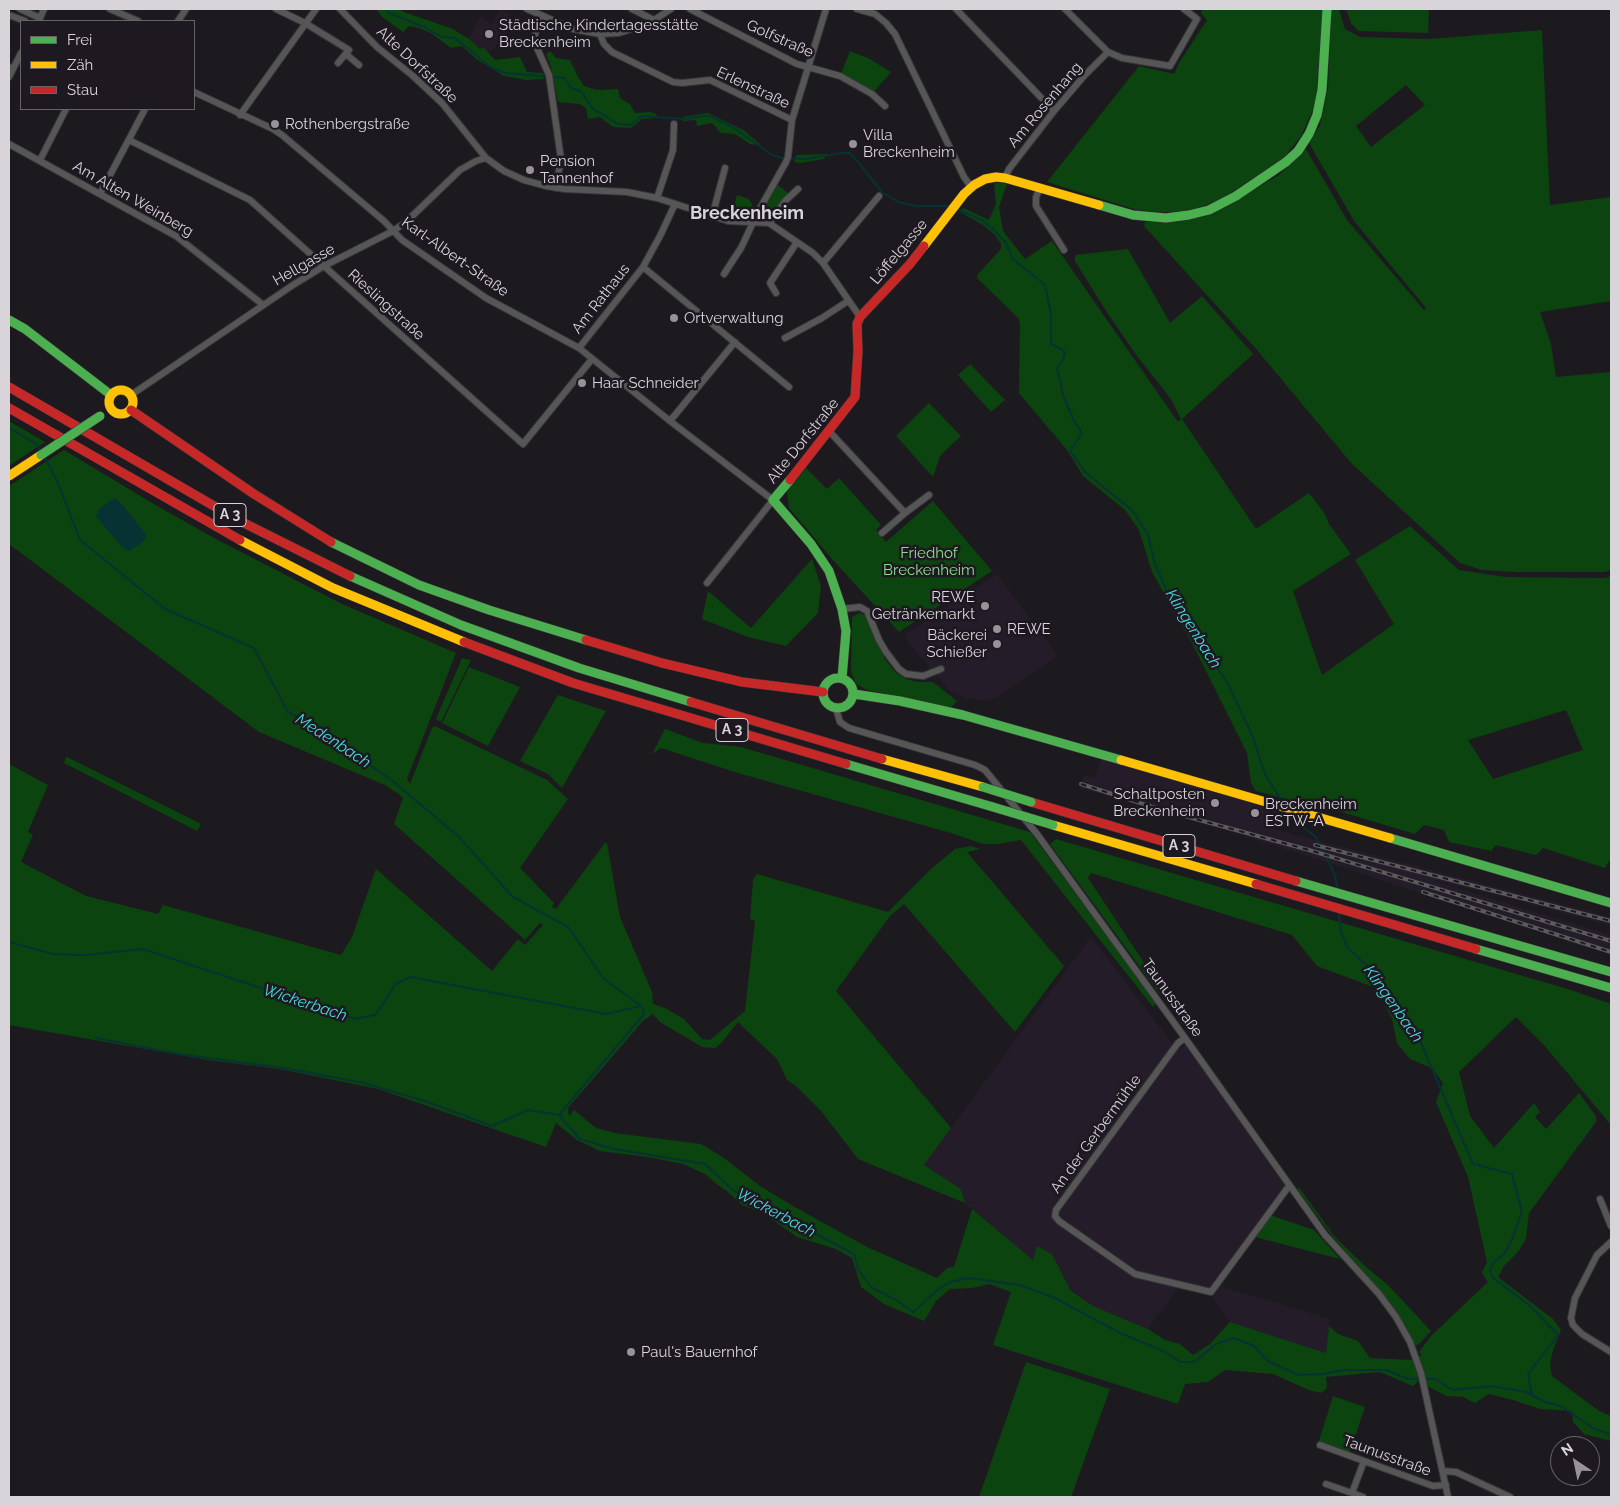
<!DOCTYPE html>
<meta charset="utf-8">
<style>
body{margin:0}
#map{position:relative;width:1620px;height:1506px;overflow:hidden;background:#1d1a1f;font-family:Raleway,sans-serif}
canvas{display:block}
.frame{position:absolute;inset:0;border:10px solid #d8d4da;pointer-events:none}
.legend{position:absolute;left:20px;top:20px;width:175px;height:90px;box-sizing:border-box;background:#1e1821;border:1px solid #68636b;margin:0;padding:6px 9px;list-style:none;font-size:15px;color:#d8d4da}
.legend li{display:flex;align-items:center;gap:10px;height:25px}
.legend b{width:25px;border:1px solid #68636b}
.north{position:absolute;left:1550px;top:1436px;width:50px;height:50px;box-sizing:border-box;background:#1e1821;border:1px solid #68636b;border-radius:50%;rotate:326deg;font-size:14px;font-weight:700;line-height:20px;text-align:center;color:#d8d4da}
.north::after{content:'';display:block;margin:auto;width:18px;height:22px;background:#979399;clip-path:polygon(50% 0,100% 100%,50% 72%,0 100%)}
</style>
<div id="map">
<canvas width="1620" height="1506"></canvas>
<div class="frame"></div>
<ul class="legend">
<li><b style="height:6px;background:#4caf50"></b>Frei</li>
<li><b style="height:6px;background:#ffc107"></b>Zäh</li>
<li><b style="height:6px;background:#c62828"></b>Stau</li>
</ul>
<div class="north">N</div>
</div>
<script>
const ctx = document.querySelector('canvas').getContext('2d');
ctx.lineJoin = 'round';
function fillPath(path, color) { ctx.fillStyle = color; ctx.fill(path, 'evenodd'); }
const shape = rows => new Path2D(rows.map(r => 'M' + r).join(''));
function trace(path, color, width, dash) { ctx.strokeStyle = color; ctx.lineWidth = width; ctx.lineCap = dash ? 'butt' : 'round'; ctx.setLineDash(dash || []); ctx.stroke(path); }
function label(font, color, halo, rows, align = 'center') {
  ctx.font = font + ' Raleway,sans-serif'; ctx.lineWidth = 5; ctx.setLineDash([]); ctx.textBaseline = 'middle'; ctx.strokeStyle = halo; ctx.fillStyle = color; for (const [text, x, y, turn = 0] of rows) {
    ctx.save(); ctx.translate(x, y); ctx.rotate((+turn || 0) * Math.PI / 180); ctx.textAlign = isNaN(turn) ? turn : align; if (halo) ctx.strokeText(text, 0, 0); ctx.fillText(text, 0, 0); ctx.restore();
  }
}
fillPath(shape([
 [501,9,523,25,518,29,514,26,489,53,483,47,481,49,469,39,480,16,491,24],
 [996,574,1044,636,1057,656,997,697,986,701,967,698,949,690,905,639,906,634],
 [1101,759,1279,811,1274,829,1611,917,1611,926,1513,899,1435,880,1434,881,1611,935,1611,955,1242,835,1080,788,1084,775,1095,778],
 [1091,937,1177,1050,1186,1044,1285,1186,1209,1288,1181,1283,1148,1329,1093,1306,1071,1291,1052,1254,1034,1261,965,1203,960,1189,924,1165],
 [1219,1286,1330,1319,1326,1353,1230,1322,1211,1295]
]), '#251c29');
fillPath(shape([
 [377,9,399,9,404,12,453,29,469,39,480,49,483,47,495,60,520,57,527,72,543,73,544,79,527,80,504,76,476,59,462,46,451,48,431,33,419,28,409,26,403,32,381,16],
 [1203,9,1323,9,1316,97,1314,108,1301,136,1281,161,1221,199,1194,210,1175,212,1156,212,1137,210,1047,182,1139,66,1174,74,1179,63,1207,20,1201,13],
 [1331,9,1339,9,1345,29,1360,37,1429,39,1542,30,1550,205,1611,197,1611,301,1540,312,1551,344,1556,377,1611,372,1611,570,1605,572,1517,572,1482,570,1460,563,1352,464,1257,350,1144,226,1145,222,1175,222,1200,217,1225,206,1279,175,1306,149,1347,220,1424,310,1426,308,1354,221,1309,143,1320,125,1328,88],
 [1406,85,1425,105,1371,147,1356,126],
 [1346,9,1429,9,1428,33,1358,31,1351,23],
 [550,51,556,58,570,60,578,77,584,86,597,90,618,89,620,98,630,104,635,113,650,112,657,114,655,118,642,119,631,128,613,127,600,117,588,119,586,108,580,104,558,102,551,67,546,54],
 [850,51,868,58,891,72,872,94,840,76],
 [708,113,745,131,761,145,750,144,735,134,721,133,712,123,697,126,696,120,683,121,683,117],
 [827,154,824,159,801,163,794,162,796,155],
 [994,183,1003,183,1007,184,999,207,1003,231,1025,259,1052,241,1178,422,1181,419,1171,399,1137,356,1106,311,1075,261,1075,255,1128,249,1170,323,1202,296,1253,354,1182,419,1256,529,1309,493,1323,511,1329,524,1351,554,1293,591,1322,675,1394,624,1355,560,1410,526,1459,570,1506,577,1605,578,1611,576,1611,858,1605,868,1543,848,1536,855,1496,845,1491,851,1449,842,1444,830,1424,825,1415,834,1315,804,1309,799,1313,806,1256,791,1251,783,1247,753,1192,643,1152,572,1139,530,1125,510,1083,476,1067,450,1019,393,1020,323,1018,318,977,278,978,274,1001,249,1001,244,995,235,983,225,960,212,964,208,989,220,996,204],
 [1566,710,1583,750,1493,779,1468,740],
 [778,185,788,193,769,219,765,219,761,217,760,213],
 [737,195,749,199,753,206,744,217,740,219,731,218],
 [970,364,1005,400,991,412,958,375],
 [929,403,961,436,940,456,933,477,896,436],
 [9,421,45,442,9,466],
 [64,450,152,503,214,538,342,604,456,653,407,779,410,784,432,728,435,726,547,780,568,799,520,868,554,903,552,907,556,909,605,843,607,843,620,917,652,992,653,1004,665,1008,684,1019,702,1039,710,1040,745,1011,755,921,750,919,753,880,757,874,888,912,931,869,955,849,972,846,980,849,967,852,1064,966,1015,1032,904,904,890,916,836,991,951,1128,924,1165,961,1189,965,1203,858,1159,821,1111,796,1086,787,1080,777,1059,738,1022,722,1042,715,1048,702,1047,660,1022,653,1014,643,1021,568,1108,569,1116,574,1110,596,1128,615,1133,701,1144,724,1158,760,1186,793,1206,867,1247,937,1278,947,1268,954,1267,972,1209,1033,1260,1037,1246,1052,1254,1071,1291,1093,1306,1148,1329,1165,1340,1180,1344,1193,1355,1210,1344,1230,1322,1326,1353,1329,1326,1338,1334,1358,1341,1370,1358,1411,1360,1422,1355,1419,1352,1431,1336,1488,1282,1482,1273,1487,1262,1468,1177,1436,1102,1443,1083,1432,1068,1410,1059,1397,1043,1392,1019,1376,988,1317,966,1292,935,1091,873,1088,878,1162,990,1159,993,1050,844,1056,839,1571,990,1611,1004,1611,1125,1544,1045,1516,1017,1459,1072,1470,1116,1494,1148,1534,1103,1540,1112,1535,1117,1546,1129,1579,1093,1596,1116,1596,1122,1529,1213,1526,1239,1518,1252,1504,1266,1498,1277,1553,1319,1561,1330,1553,1350,1550,1364,1552,1376,1599,1411,1611,1416,1611,1441,1584,1434,1573,1422,1572,1411,1540,1409,1513,1400,1489,1394,1475,1403,1463,1397,1447,1396,1427,1386,1421,1378,1413,1386,1380,1372,1326,1377,1327,1388,1321,1393,1309,1390,1273,1374,1225,1370,1208,1382,1185,1384,1178,1404,993,1345,1011,1292,989,1284,972,1288,950,1289,936,1301,924,1321,884,1304,861,1287,852,1258,836,1249,797,1237,763,1213,742,1205,727,1191,718,1185,705,1174,683,1164,648,1157,600,1151,577,1140,556,1123,546,1147,378,1089,280,1069,208,1060,9,1025,9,764,48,785,28,832,33,835,21,862,86,896,158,914,163,905,341,955,352,937,376,869,492,971,518,939,525,945,543,925,540,923,525,940,394,824,403,798,399,794,385,785,259,732,9,544,9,486],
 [806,468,827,489,839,478,881,525,876,530,886,542,933,501,992,571,899,632,832,559,789,508,787,491],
 [812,559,821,586,818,613,786,646,748,637,702,619,708,591,751,628],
 [859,613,863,614,867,617,872,633,885,659,895,672,906,679,917,682,933,682,957,701,950,708,867,690,856,684,851,672,852,617],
 [462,658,471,660,441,722,436,719],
 [469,667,520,687,488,746,442,723],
 [558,695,606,711,562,788,548,774,520,761],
 [665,729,703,743,741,747,1030,832,1156,1003,1153,1007,1021,840,998,844,983,844,951,833,738,773,661,748,652,754],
 [66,757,67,757,201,824,197,831,64,763],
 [1298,1186,1335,1237,1366,1267,1388,1285,1431,1331,1420,1343,1416,1346,1401,1319,1388,1300,1333,1237,1298,1190],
 [1270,1215,1314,1230,1340,1259,1255,1237],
 [1026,1362,1110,1389,1071,1497,979,1497],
 [1333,1396,1365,1407,1349,1454,1319,1441]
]), '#0b440f');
fillPath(shape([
 [115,498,122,504,147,536,143,542,129,551,122,547,96,516,100,508]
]), '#073233');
trace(shape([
 [386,9,389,13,424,27,442,37,455,38,490,67,505,73,564,78,571,88,581,91,592,108,618,124,631,125,642,116,684,119,704,116,710,116,734,128,772,155,782,158,806,159,842,153,849,153,853,156,882,192,898,202,916,206,951,206],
 [956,208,983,221,992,228,1006,243,1013,259,1045,285,1051,314,1051,344,1061,349,1065,353,1063,360,1057,368,1063,395,1074,421,1082,433,1070,451,1085,472,1133,511,1148,535,1155,564,1166,589,1186,624,1227,682,1253,737,1265,774,1284,805],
 [9,428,35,443,41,451],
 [45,457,57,481,80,540,165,609,254,648,288,712,311,724,394,782,459,837,513,897,568,927,604,979,640,1005],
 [1289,813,1294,820,1316,837,1335,875,1337,888],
 [1339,913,1341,932,1347,947,1374,972,1418,1036,1473,1164,1512,1174,1522,1212,1512,1239,1505,1253,1493,1263,1490,1270,1493,1278,1528,1304,1558,1335,1528,1374,1532,1396],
 [9,942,53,954,85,955,143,949,355,1019,375,1015,386,1000,395,984,410,977,606,1014,641,1006,643,1009,644,1014,559,1115,580,1139,614,1149,705,1164,734,1191,854,1254,858,1269,871,1287,896,1300,913,1312,940,1288,950,1282,969,1278,1020,1285,1055,1298,1120,1333,1161,1350,1181,1362,1194,1362,1216,1344,1234,1338,1254,1346,1268,1361,1298,1375,1324,1374,1344,1370,1386,1370,1408,1379,1420,1379],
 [96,1038,178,1054,284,1068,363,1083,425,1101,492,1126,528,1110,559,1115],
 [1424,1379,1436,1379,1452,1390,1492,1386,1526,1392,1545,1402,1561,1406,1593,1428,1611,1435]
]), '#073233', 2);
const street = shape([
 [20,9,40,18,44,9],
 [110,9,138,21],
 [276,9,305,23,349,50,338,63],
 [340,9,377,47,413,76,442,103,486,158,504,171,524,180,546,186,565,189,627,192,657,198,728,221,769,223,813,253,823,263,860,317],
 [527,9,573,29,600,34,619,33,648,24,671,9],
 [632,9,656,21],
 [690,9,797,64,840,76,872,94,885,106],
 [857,9,875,14,886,23,895,34,964,177,971,187],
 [956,9,1054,111],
 [1065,9,1108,52,1122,58,1170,66,1197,19,1184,9],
 [9,15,25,21],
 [542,16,536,30,534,41,549,75,561,159,556,188],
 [178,21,186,9],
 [600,34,604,44,612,52,673,82,682,83,710,80,792,120],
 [346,54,359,65],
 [9,67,13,69,9,77],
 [13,69,21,53],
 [194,92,273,129,282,135,384,221,402,240,486,298,579,348,670,421,773,500,707,583],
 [240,115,316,9],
 [129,140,250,200,523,444,592,359],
 [9,144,176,236,262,304],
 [40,160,66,109],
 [1005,178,1009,169,1054,111,1084,76,1108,52],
 [1040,188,1036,197,1036,206,1064,250],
 [100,194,145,109],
 [657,198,673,150,674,124],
 [712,217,725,168],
 [769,223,786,200,798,189],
 [823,263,879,196],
 [643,267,789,387],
 [724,274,741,248,758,212,786,162,788,157,792,120,826,9],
 [776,293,770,283,797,242],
 [785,338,822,318,848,301],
 [579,348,643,267,660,236,675,204],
 [131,395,293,285,324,266,393,231,406,222,460,170,476,161,486,158],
 [670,421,735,342],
 [829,431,905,513,929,495],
 [882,533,905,513],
 [842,609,860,607,867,611,879,640,886,652,899,669,906,674,923,676,941,669],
 [836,709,840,722,849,728,975,765,985,770,1037,834,1185,1038,1325,1235,1379,1294,1396,1317,1410,1342,1421,1373,1448,1497],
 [1185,1038,1178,1043,1056,1210,1055,1216,1059,1221,1135,1274,1211,1292,1289,1186],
 [1600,1199,1611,1226],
 [1611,1242,1597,1255,1575,1298,1571,1318,1573,1325,1582,1334,1611,1352],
 [1320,1445,1433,1486,1446,1485],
 [1443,1471,1456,1472,1510,1497],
 [1326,1484,1352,1493,1364,1461],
 [1352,1493,1363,1497]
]);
const fast = shape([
 [1099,205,1133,215,1166,218,1189,215,1209,210,1236,196,1286,162,1298,151,1309,134,1317,115,1322,90,1327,9],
 [9,320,25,329,111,395],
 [790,480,773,500,811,544,829,571,842,609,846,631,842,678],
 [331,542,419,585,489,610,586,640],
 [350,576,461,625,579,668,691,702],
 '823 693a15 15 0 1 1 30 0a15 15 0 1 1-30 0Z',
 [854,694,900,701,963,715,1121,760],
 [846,764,993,807],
 [1390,838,1611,903],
 [1296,881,1611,972],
 [1476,949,1611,988]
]);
const slow = shape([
 [924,246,964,194,974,185,985,179,996,177,1005,178,1099,205],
 '109 402a12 12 0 1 1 24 0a12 12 0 1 1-24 0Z',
 [9,476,41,455],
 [240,540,333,588,464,642],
 [882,759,983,787],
 [1121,760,1390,838],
 [1053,825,1256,884]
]);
const jam = shape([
 [9,387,238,520,350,576],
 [9,408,240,540],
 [131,410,254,494,331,542],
 [790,480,855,397,858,351,857,324,860,317,910,264,924,246],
 [586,640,662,663,742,682,823,692],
 [464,642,573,683,846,764],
 [691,702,882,759],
 [1031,802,1296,881],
 [1256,884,1476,949]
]);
trace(street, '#373538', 8);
trace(fast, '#373538', 10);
trace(slow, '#373538', 10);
trace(jam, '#373538', 10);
trace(street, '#555655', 6);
trace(fast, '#4caf50', 9);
trace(slow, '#ffc107', 9);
trace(jam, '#c62828', 9);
const rail = shape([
 [1081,784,1159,809,1309,850,1611,941],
 [1315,845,1611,921],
 [1423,892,1611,952]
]);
trace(rail, '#5b5b5c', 4);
trace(rail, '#1e1821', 2, [5.5]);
const fastBridge = shape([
 [41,455,100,416],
 [983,787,1031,802],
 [993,807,1053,825]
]);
trace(fastBridge, '#373538', 10, []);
trace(fastBridge, '#4caf50', 9);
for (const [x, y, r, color] of [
 [489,34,5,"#979399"],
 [275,124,5,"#979399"],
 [853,144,5,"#979399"],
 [530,170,5,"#979399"],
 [674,318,5,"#979399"],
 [582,383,5,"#979399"],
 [985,606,5,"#979399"],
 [997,629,5,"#979399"],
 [997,644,5,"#979399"],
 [1215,803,5,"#979399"],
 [1255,813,5,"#979399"],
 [631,1352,5,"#979399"]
]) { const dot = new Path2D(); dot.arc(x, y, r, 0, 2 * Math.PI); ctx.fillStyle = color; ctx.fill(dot); trace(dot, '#1e1821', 2); }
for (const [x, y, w] of [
 [230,515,32],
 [732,730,32],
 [1179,846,32]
]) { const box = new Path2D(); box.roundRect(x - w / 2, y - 11.5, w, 23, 4); ctx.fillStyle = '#1e1821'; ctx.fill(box); trace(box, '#d8d4da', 1); }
label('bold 14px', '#d8d4da', null, [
 ["A 3",230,515],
 ["A 3",732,730],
 ["A 3",1179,846]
]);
label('15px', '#d8d4da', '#1e1821', [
 ["Städtische Kindertagesstätte",499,25],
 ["Breckenheim",499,42],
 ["Rothenbergstraße",285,124],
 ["Villa",863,135],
 ["Breckenheim",863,152],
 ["Pension",540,161],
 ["Tannenhof",540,178],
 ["Ortverwaltung",684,318],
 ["Haar Schneider",592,383],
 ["REWE",975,597,"right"],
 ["Getränkemarkt",975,614,"right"],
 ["REWE",1007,629],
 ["Bäckerei",987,635,"right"],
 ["Schießer",987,652,"right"],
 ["Schaltposten",1205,794,"right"],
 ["Breckenheim",1205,811,"right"],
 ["Breckenheim",1265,804],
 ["ESTW-A",1265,821],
 ["Paul's Bauernhof",641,1352]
], 'left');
label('15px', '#d8d4da', '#1e1821', [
 ["Golfstraße",780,39,24],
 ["Alte Dorfstraße",417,65,43],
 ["Erlenstraße",753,88,25],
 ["Am Rosenhang",1045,105,-50],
 ["Am Alten Weinberg",133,199,30],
 ["Löffelgasse",899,252,-50],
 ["Karl-Albert-Straße",455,257,35],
 ["Hellgasse",304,265,-30],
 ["Am Rathaus",601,299,-52],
 ["Rieslingstraße",386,305,42],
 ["Alte Dorfstraße",803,441,-51],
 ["Taunusstraße",1172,998,54],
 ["An der Gerbermühle",1096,1134,-54],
 ["Taunusstraße",1387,1456,20]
]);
label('15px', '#89e187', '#1e1821', [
 ["Friedhof",929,553],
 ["Breckenheim",929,570]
]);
label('italic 16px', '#49d7d9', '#1e1821', [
 ["Klingenbach",1193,629,58],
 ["Medenbach",333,741,33],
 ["Wickerbach",305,1003,18],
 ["Klingenbach",1393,1004,55],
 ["Wickerbach",776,1213,28]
]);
label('bold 18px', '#d8d4da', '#1e1821', [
 ["Breckenheim",747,214]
]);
</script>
